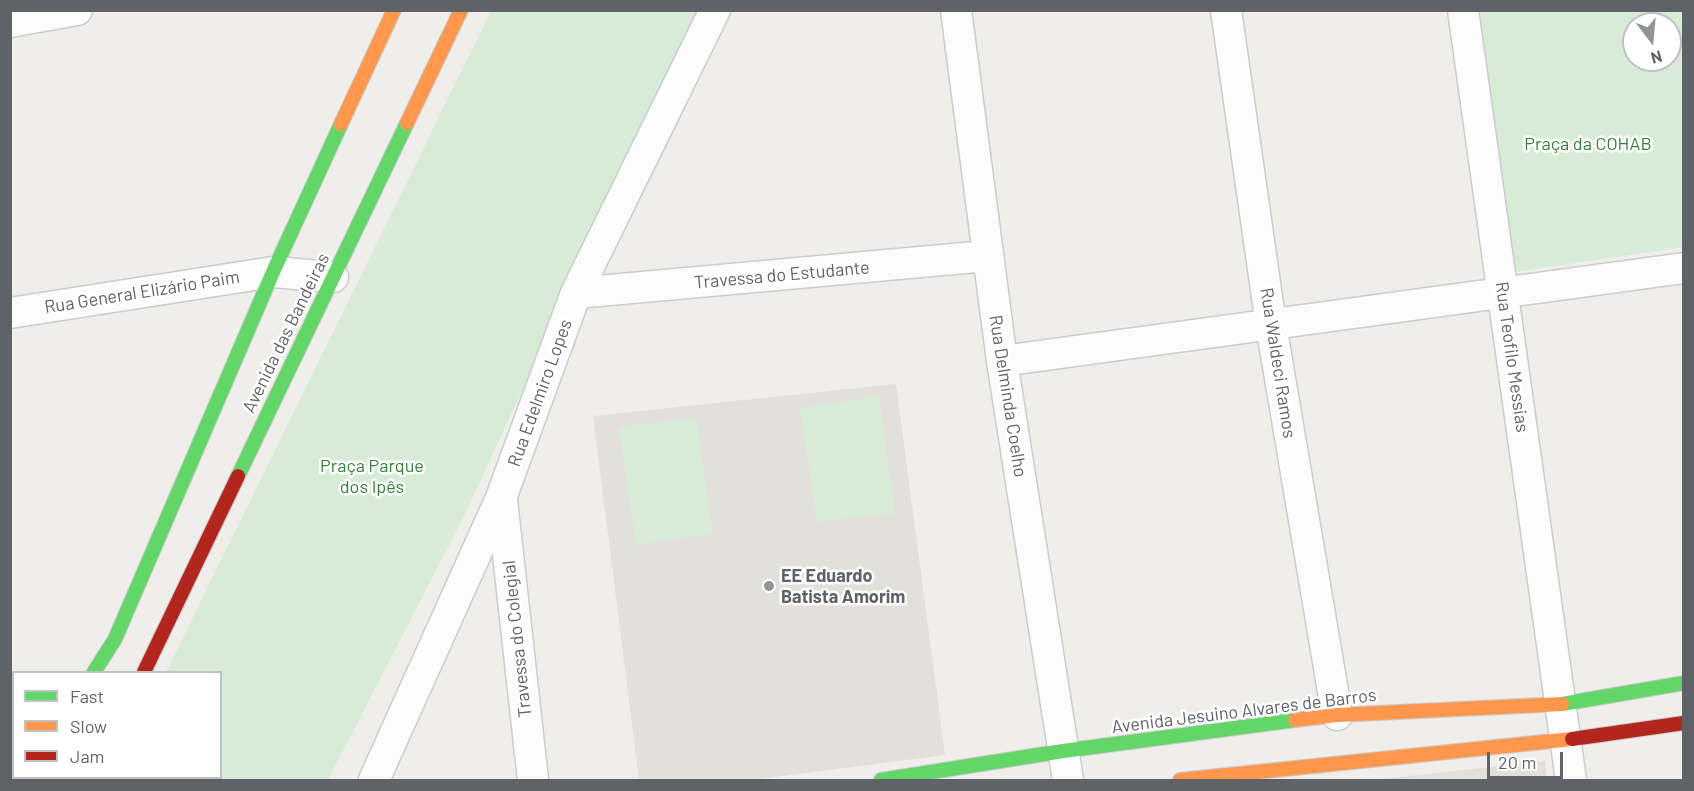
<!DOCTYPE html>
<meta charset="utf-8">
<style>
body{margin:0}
#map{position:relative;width:1694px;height:791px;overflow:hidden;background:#efeeea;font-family:Barlow,sans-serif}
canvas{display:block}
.frame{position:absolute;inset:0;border:12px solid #5f6368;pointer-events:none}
.legend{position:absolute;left:12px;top:671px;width:210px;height:108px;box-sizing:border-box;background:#fff;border:2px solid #bfc1c3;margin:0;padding:8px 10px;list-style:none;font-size:18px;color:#5f6368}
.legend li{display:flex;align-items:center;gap:12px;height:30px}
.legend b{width:30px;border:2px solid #bfc1c3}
.north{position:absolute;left:1622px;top:12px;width:60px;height:60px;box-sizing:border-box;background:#fff;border:2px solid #bfc1c3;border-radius:50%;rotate:164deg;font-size:16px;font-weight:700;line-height:24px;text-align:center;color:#5f6368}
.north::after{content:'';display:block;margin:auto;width:21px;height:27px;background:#919496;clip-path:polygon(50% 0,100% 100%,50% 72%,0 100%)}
.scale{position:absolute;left:1487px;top:752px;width:76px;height:27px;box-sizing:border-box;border:3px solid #5f6368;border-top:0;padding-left:8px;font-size:18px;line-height:21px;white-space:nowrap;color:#5f6368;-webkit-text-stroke:4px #fff;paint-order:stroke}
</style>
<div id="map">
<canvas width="1694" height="791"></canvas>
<div class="frame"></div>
<ul class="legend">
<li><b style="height:8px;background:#63d668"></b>Fast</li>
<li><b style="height:8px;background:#ff974d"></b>Slow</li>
<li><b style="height:8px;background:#b3261e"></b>Jam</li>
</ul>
<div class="north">N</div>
<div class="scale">20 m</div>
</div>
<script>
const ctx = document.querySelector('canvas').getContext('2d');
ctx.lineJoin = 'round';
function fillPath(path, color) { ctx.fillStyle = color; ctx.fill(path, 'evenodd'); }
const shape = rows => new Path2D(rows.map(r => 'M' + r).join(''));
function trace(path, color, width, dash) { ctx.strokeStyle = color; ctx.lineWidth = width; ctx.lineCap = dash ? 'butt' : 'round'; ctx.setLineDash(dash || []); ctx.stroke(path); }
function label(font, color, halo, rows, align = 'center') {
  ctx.font = font + ' Barlow,sans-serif'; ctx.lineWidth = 5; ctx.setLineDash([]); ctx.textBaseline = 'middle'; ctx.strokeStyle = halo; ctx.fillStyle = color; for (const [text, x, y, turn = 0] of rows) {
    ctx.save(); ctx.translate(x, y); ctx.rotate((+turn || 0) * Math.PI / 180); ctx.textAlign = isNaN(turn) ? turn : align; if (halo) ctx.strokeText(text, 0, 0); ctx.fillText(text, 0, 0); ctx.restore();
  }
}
fillPath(shape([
 [896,384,945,755,752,780,639,780,593,416],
 [1545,761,1547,780,1373,780]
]), '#e2e0da');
fillPath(shape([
 [491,11,698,11,464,516,328,780,113,780,115,778,220,778,220,672,166,672],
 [1473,11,1683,11,1683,247,1509,273],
 [1634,24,1670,24,1670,60,1634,60],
 [879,396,895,513,817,522,800,408],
 [696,418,713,534,636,545,619,427]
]), '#d8ebd6');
const street = shape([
 [956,10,1002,361,1068,780],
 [1226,10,1271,325,1337,715],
 [1463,10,1571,780],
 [10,22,77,10],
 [576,293,987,256],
 [10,313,273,272,333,277],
 [1002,361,1684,268],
 [502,500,533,780],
 [374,780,501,498,576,293,715,10]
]);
const fast = shape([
 [238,476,407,123],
 [94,672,115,639,273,272,341,124],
 [1562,704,1684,683],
 [48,778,48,780],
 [881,780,1063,751,1295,720]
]);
const slow = shape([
 [407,123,461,10],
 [341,124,394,10],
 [1295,720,1337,715,1562,704],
 [93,780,94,778],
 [1180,780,1572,739]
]);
const jam = shape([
 [144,672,238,476],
 [1572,739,1684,723]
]);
trace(street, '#cbcccc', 33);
trace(fast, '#cacacb', 16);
trace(slow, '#cacacb', 16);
trace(jam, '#cacacb', 16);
trace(street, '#fdfcfc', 30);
trace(fast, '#63d668', 14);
trace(slow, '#ff974d', 14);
trace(jam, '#b3261e', 14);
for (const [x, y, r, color] of [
 [769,586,6,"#919496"]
]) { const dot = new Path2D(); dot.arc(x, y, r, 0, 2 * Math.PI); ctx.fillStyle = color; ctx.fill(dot); trace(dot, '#fff', 2); }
label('18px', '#348238', '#fff', [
 ["Praça da COHAB",1588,144],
 ["Praça Parque",372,466],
 ["dos Ipês",372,487]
]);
label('18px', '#5f6368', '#fff', [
 ["Travessa do Estudante",782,275,-5],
 ["Rua General Elizário Paim",142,292,-9],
 ["Avenida das Bandeiras",286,333,-64],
 ["Rua Teofilo Messias",1512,357,82],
 ["Rua Waldeci Ramos",1278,363,81],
 ["Rua Edelmiro Lopes",540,393,-70],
 ["Rua Delminda Coelho",1008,396,81],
 ["Travessa do Colegial",517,639,-96],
 ["Avenida Jesuino Alvares de Barros",1244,711,-7]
]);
label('bold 18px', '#5f6368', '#fff', [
 ["EE Eduardo",781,576],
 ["Batista Amorim",781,597]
], 'left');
</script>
